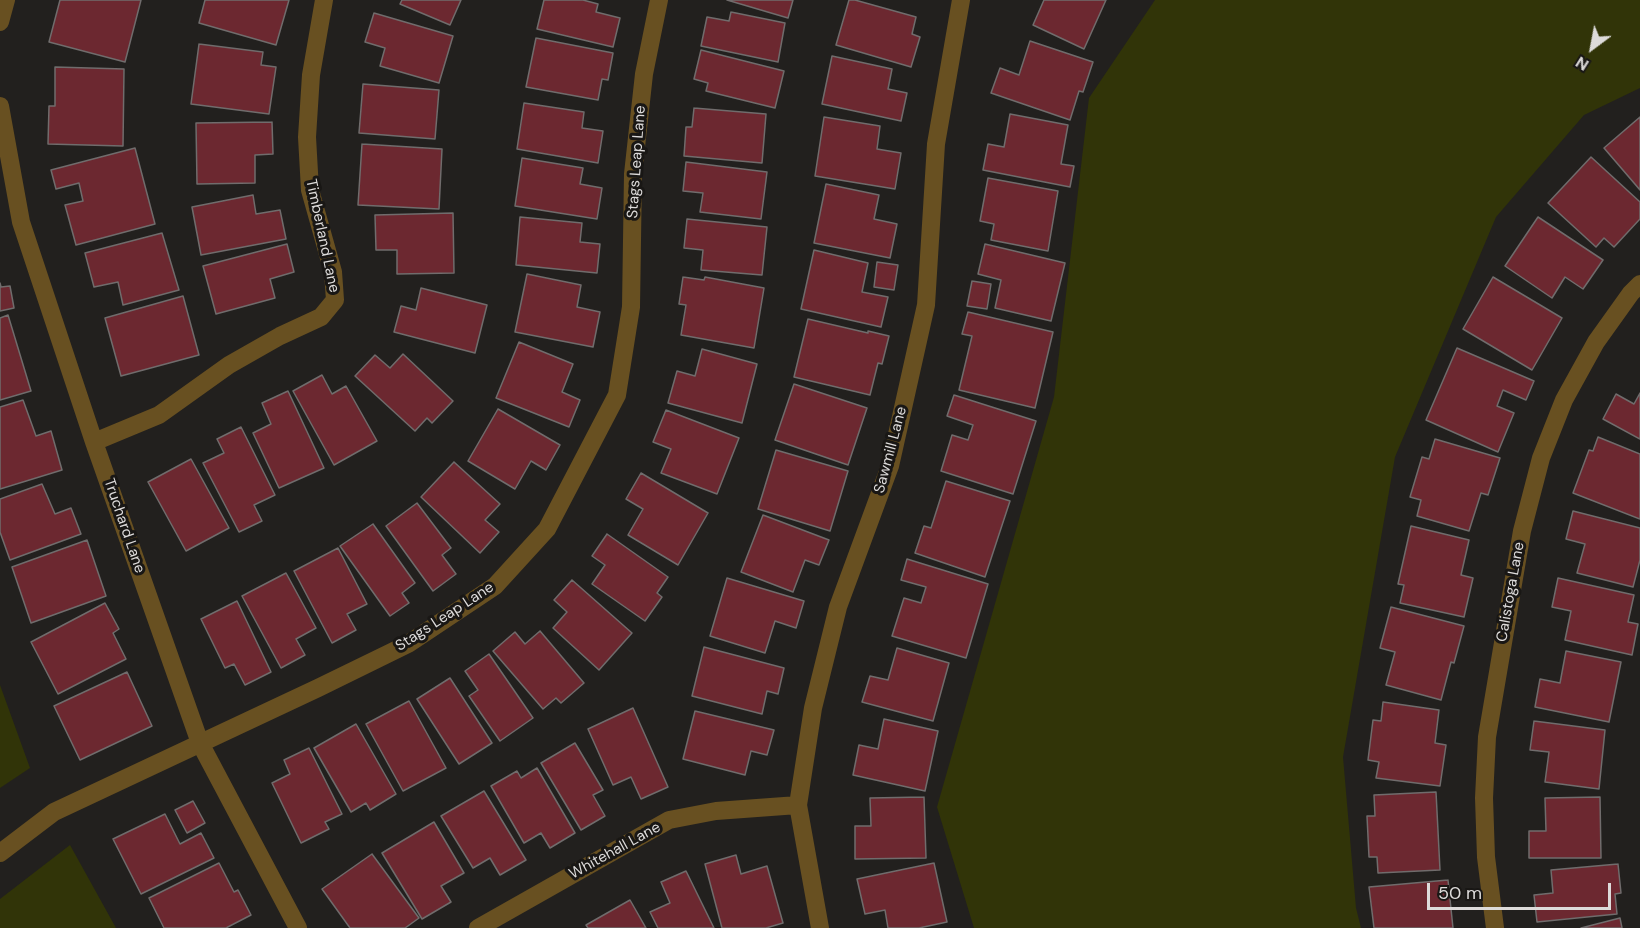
<!DOCTYPE html>
<style>
body{margin:0}
#map{position:relative;width:1640px;height:928px;overflow:hidden;background:#22201e;font-family:"DM Sans",sans-serif}
canvas{display:block}
.north{position:absolute;left:1562px;top:18px;width:60px;height:60px;-webkit-text-stroke:4px #191715;paint-order:stroke;rotate:212deg;font-size:16px;font-weight:700;line-height:24px;text-align:center;color:#dddbda}
.north::after{content:'';display:block;margin:auto;width:21px;height:27px;background:#dddbda;clip-path:polygon(50% 0,100% 100%,50% 72%,0 100%)}
.scale{position:absolute;left:1427px;top:883px;width:184px;height:27px;box-sizing:border-box;border:3px solid #dddbda;border-top:0;padding-left:8px;font-size:18px;line-height:21px;white-space:nowrap;color:#dddbda;-webkit-text-stroke:4px #191715;paint-order:stroke}
</style>
<div id="map">
<canvas width="1640" height="928"></canvas>
<div class="north">N</div>
<div class="scale">50 m</div>
</div>
<script>
const ctx = document.querySelector('canvas').getContext('2d');
ctx.lineJoin = 'round';
function fillPath(path, color) { ctx.fillStyle = color; ctx.fill(path, 'evenodd'); }
const shape = rows => new Path2D(rows.map(r => 'M' + r).join(''));
function trace(path, color, width, dash) { ctx.strokeStyle = color; ctx.lineWidth = width; ctx.lineCap = dash ? 'butt' : 'round'; ctx.setLineDash(dash || []); ctx.stroke(path); }
function label(font, color, halo, rows, align = 'center') {
  ctx.font = font + ' "DM Sans",sans-serif'; ctx.lineWidth = 6; ctx.setLineDash([]); ctx.textBaseline = 'middle'; ctx.strokeStyle = halo; ctx.fillStyle = color; for (const [text, x, y, turn = 0] of rows) {
    ctx.save(); ctx.translate(x, y); ctx.rotate((+turn || 0) * Math.PI / 180); ctx.textAlign = isNaN(turn) ? turn : align; if (halo) ctx.strokeText(text, 0, 0); ctx.fillText(text, 0, 0); ctx.restore();
  }
}
fillPath(shape([
 [1155,0,1640,0,1640,88,1584,115,1496,217,1395,457,1343,757,1356,908,1361,928,974,928,937,807,1054,397,1089,98],
 [0,685,30,768,0,788],
 [70,845,116,928,0,928,0,899]
]), '#313408');
const building = shape([
 [60,0,141,0,125,62,49,42,60,0],
 [205,0,289,0,276,45,199,23,205,0],
 [402,0,461,0,450,25,400,4,402,0],
 [544,0,583,0,598,4,596,12,620,18,613,47,537,29,544,0],
 [727,0,793,0,788,18,727,0],
 [849,0,855,0,916,17,912,34,920,37,911,67,836,45,849,0],
 [1044,0,1106,0,1084,49,1033,25,1044,0],
 [731,12,785,23,778,62,701,46,707,17,729,21,731,12],
 [374,13,453,36,439,83,380,66,385,48,365,42,374,13],
 [536,38,613,53,608,80,602,79,598,100,526,87,536,38],
 [1030,41,1093,62,1083,92,1079,91,1070,120,991,93,1000,68,1019,75,1030,41],
 [199,44,263,52,261,65,276,67,269,114,191,104,199,44],
 [701,50,784,71,775,108,706,91,708,83,694,79,701,50],
 [832,56,892,69,888,89,907,93,901,121,822,104,832,56],
 [55,67,124,69,123,146,48,144,49,106,55,106,55,67],
 [363,84,439,90,435,139,359,133,363,84],
 [524,103,584,112,582,128,603,131,598,163,517,149,524,103],
 [694,108,766,114,762,163,684,156,686,127,692,127,694,108],
 [1010,114,1068,125,1061,164,1074,166,1070,187,983,170,988,144,1004,147,1010,114],
 [824,117,880,126,877,149,901,153,895,189,815,176,824,117],
 [1640,117,1640,190,1604,148,1640,117],
 [272,122,273,154,255,155,255,183,197,184,196,123,272,122],
 [362,144,442,149,439,209,358,205,362,144],
 [135,148,155,224,76,245,65,205,83,201,79,183,56,189,51,170,135,148],
 [1591,157,1640,202,1640,219,1614,247,1604,238,1596,247,1548,203,1591,157],
 [522,158,583,168,580,184,602,188,597,219,515,206,522,158],
 [686,162,767,172,761,219,700,212,703,193,683,191,686,162],
 [988,178,1058,191,1048,251,991,240,994,224,980,221,988,178],
 [826,184,879,195,874,219,897,224,890,258,814,243,826,184],
 [253,195,256,214,280,210,286,239,201,255,192,207,253,195],
 [453,213,454,273,397,274,397,250,376,250,375,215,453,213],
 [520,217,582,223,580,242,600,244,597,273,516,265,520,217],
 [1538,217,1603,260,1583,289,1565,277,1552,298,1505,266,1538,217],
 [687,219,767,227,762,275,701,270,703,250,684,248,687,219],
 [162,233,179,290,123,305,118,282,94,287,85,253,162,233],
 [287,244,294,272,270,279,275,298,216,314,203,266,287,244],
 [985,244,1065,263,1051,321,995,308,1001,280,978,274,985,244],
 [814,250,868,263,862,292,888,297,881,327,801,309,814,250],
 [877,262,898,265,894,290,874,287,877,262],
 [527,274,581,285,577,307,600,312,593,347,515,332,527,274],
 [683,277,704,280,705,277,764,288,754,348,681,335,686,305,679,304,683,277],
 [1493,277,1562,318,1532,370,1463,329,1493,277],
 [972,281,991,284,987,309,967,306,972,281],
 [0,283,1,287,10,286,14,308,0,311,0,283],
 [421,288,487,305,475,353,394,332,401,306,416,310,421,288],
 [183,296,199,355,121,376,105,318,183,296],
 [968,312,1053,332,1035,408,959,390,972,336,962,334,968,312],
 [8,315,31,391,0,400,0,318,8,315],
 [808,319,868,333,868,331,889,336,882,364,878,363,870,395,794,377,808,319],
 [519,342,573,364,562,392,580,400,569,427,496,398,519,342],
 [1457,348,1534,381,1526,400,1503,390,1497,406,1514,413,1498,452,1426,420,1457,348],
 [702,349,757,364,742,423,668,403,677,371,695,376,702,349],
 [403,354,453,401,432,423,427,418,415,431,355,376,375,355,390,368,403,354],
 [322,375,332,394,346,386,377,441,334,465,293,391,322,375],
 [794,384,867,408,848,465,775,440,794,384],
 [288,391,324,468,279,488,253,433,271,424,262,403,288,391],
 [1640,393,1640,439,1603,419,1616,394,1634,404,1640,393],
 [954,395,1036,421,1013,494,941,471,952,435,968,440,973,425,947,416,954,395],
 [23,400,36,436,51,431,62,470,0,489,0,407,23,400],
 [498,409,560,445,546,470,531,461,515,489,468,461,498,409],
 [666,410,739,438,717,494,661,473,671,449,653,442,666,410],
 [241,427,275,495,254,505,262,521,239,532,203,463,224,453,217,439,241,427],
 [1598,437,1640,454,1640,519,1573,493,1589,450,1593,451,1598,437],
 [1435,439,1500,458,1488,495,1481,493,1469,531,1417,516,1421,500,1410,497,1422,457,1429,459,1435,439],
 [776,450,848,471,830,531,758,509,776,450],
 [191,459,229,528,186,551,148,482,191,459],
 [454,462,500,504,485,520,499,532,480,553,421,497,454,462],
 [641,473,708,513,678,565,628,535,643,509,626,499,641,473],
 [946,481,1010,501,985,577,915,553,924,526,931,528,946,481],
 [42,484,55,514,71,508,81,534,10,560,0,532,0,499,42,484],
 [417,503,451,548,442,555,456,574,433,591,386,526,417,503],
 [1573,511,1640,528,1640,560,1633,587,1577,573,1585,544,1566,539,1573,511],
 [763,515,829,540,819,565,805,560,793,592,741,572,763,515],
 [373,524,415,583,402,593,409,603,390,616,340,546,373,524],
 [1411,526,1469,540,1461,575,1473,578,1464,617,1400,603,1404,585,1398,584,1411,526],
 [607,534,668,577,657,593,662,597,645,621,592,584,605,565,592,556,607,534],
 [87,540,106,596,31,623,12,567,87,540],
 [338,548,367,604,347,614,356,630,332,643,294,571,338,548],
 [907,559,988,584,966,658,892,636,904,598,921,603,926,587,901,580,907,559],
 [286,573,316,628,296,639,305,655,281,668,242,596,286,573],
 [727,578,804,601,796,628,775,621,765,653,710,636,727,578],
 [1558,578,1634,595,1628,622,1638,624,1632,655,1565,640,1571,611,1552,607,1558,578],
 [572,580,632,633,599,670,553,628,567,612,554,600,572,580],
 [237,601,271,672,245,685,234,664,225,668,201,619,237,601],
 [105,603,119,629,113,633,126,659,58,694,31,642,105,603],
 [1391,607,1464,626,1454,663,1451,662,1441,700,1386,685,1395,652,1380,648,1391,607],
 [540,631,584,683,561,703,556,698,543,709,493,651,515,632,525,644,540,631],
 [704,647,784,668,778,694,767,691,762,714,692,696,704,647],
 [897,648,949,663,933,721,862,702,870,676,888,680,897,648],
 [1566,651,1621,662,1609,722,1535,707,1540,679,1560,683,1566,651],
 [489,654,533,718,500,741,469,696,478,690,465,671,489,654],
 [127,672,152,726,80,760,54,706,127,672],
 [450,678,492,743,459,764,417,699,450,678],
 [409,701,446,768,403,791,366,724,409,701],
 [1383,702,1439,710,1435,743,1446,745,1440,786,1376,778,1379,762,1368,760,1373,720,1381,721,1383,702],
 [633,708,668,787,641,799,631,777,613,785,588,729,633,708],
 [695,711,774,730,767,755,751,751,745,775,683,759,695,711],
 [884,719,938,731,925,791,853,775,859,745,878,749,884,719],
 [1534,721,1605,730,1599,789,1545,782,1549,752,1530,750,1534,721],
 [356,724,396,794,370,810,366,803,351,812,314,748,356,724],
 [575,743,603,790,593,795,605,816,581,830,541,763,575,743],
 [309,748,342,814,325,822,329,829,301,843,272,783,290,774,284,760,309,748],
 [537,768,575,833,550,848,541,833,524,843,491,786,517,771,521,778,537,768],
 [484,791,526,860,500,875,490,858,473,868,441,816,484,791],
 [1436,792,1440,870,1378,873,1377,857,1369,857,1367,816,1375,816,1374,795,1436,792],
 [924,797,926,858,855,859,855,826,871,826,870,798,924,797],
 [1600,797,1601,858,1529,858,1529,831,1546,831,1545,798,1600,797],
 [193,801,205,823,187,833,175,810,193,801],
 [165,814,180,844,201,833,214,858,141,894,113,839,165,814],
 [434,822,464,873,441,886,451,902,422,919,382,853,434,822],
 [372,854,419,918,405,928,350,928,322,889,372,854],
 [736,855,741,874,767,866,783,923,766,928,722,928,705,864,736,855],
 [219,863,234,892,238,890,251,915,226,928,164,928,149,898,219,863],
 [934,863,947,922,919,928,888,928,885,910,865,914,857,879,934,863],
 [1618,864,1621,893,1615,894,1617,914,1537,922,1534,895,1553,893,1551,870,1618,864],
 [686,871,714,928,658,928,650,912,670,903,661,882,686,871],
 [1448,880,1453,928,1374,928,1369,887,1448,880],
 [630,900,646,928,588,928,586,925,630,900],
 [1620,918,1622,928,1581,928,1620,918]
]);
fillPath(building, '#6c2830');
trace(building, '#706c6c', 1.5);
trace(shape([
 [0,22,6,0],
 [0,106,21,222,94,442,200,743,298,928],
 [94,442,159,415,229,365,280,336,321,317,335,300,333,272,310,190,307,137,311,75,324,0],
 [0,853,54,812,318,688,408,644,495,586,547,529,617,395,631,307,633,174,644,74,659,0],
 [478,928,669,820,716,811,798,805],
 [820,928,798,805,813,708,838,607,890,466,926,305,936,144,961,0],
 [1495,928,1486,857,1484,798,1487,737,1522,531,1541,458,1564,400,1596,342,1631,293,1640,284]
]), '#685021', 18);
label('15px', '#dddbda', '#191715', [
 ["Stags Leap Lane",637,162,-86],
 ["Timberland Lane",322,236,78],
 ["Sawmill Lane",891,450,-75],
 ["Truchard Lane",124,526,71],
 ["Calistoga Lane",1511,592,-80],
 ["Stags Leap Lane",445,617,-33],
 ["Whitehall Lane",615,851,-29]
]);
</script>
